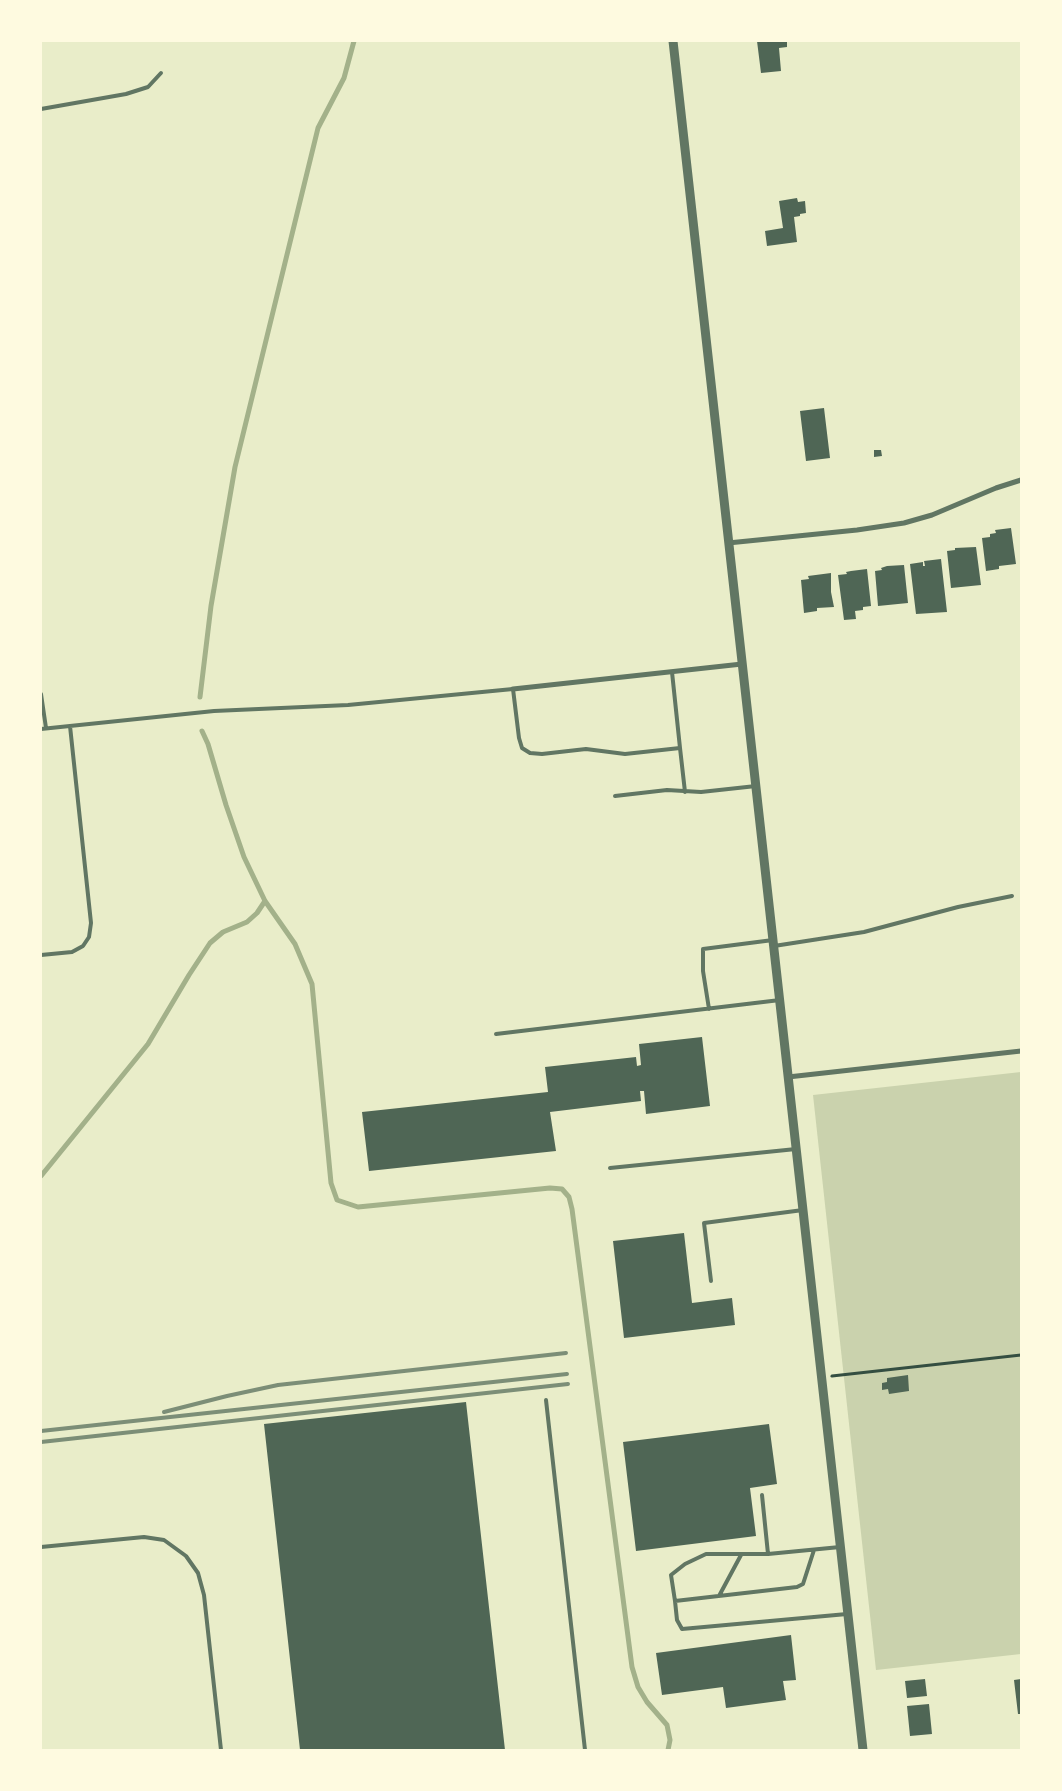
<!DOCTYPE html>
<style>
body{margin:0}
#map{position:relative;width:1062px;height:1791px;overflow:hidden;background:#e9edc9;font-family:Ubuntu,sans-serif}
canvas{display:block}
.frame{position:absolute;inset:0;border:42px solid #fefae0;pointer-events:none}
</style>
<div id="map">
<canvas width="1062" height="1791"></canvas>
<div class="frame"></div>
</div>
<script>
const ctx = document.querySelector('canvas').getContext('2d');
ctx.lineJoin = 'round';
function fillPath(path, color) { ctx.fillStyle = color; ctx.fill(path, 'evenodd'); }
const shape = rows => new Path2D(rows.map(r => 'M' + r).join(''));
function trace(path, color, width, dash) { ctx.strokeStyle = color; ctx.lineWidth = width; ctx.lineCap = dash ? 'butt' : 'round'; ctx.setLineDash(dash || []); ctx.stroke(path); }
fillPath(shape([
 [1021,1072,1021,1654,876,1670,813,1095]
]), '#cad2ad');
trace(shape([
 [200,697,211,606,235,467,318,128,344,78,354,41],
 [202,731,208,744,226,805,244,857,265,901,295,944,312,984,331,1183,337,1200,358,1207,550,1188,562,1189,569,1197,572,1209,632,1667,638,1687,647,1702,667,1725,670,1740,668,1750],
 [41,1176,148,1044,189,975,210,943,223,932,247,922,257,913,265,901]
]), '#a3b18a', 5);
fillPath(shape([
 [757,41,787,41,787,47,779,48,781,71,761,73],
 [797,198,798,202,805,201,806,213,800,214,800,216,794,217,797,242,767,246,765,231,783,228,779,201],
 [824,408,830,458,806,461,800,411],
 [874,450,881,450,882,456,874,457],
 [1011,528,1016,564,999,566,999,569,986,571,982,538,990,537,990,534,996,533,995,530],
 [976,547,981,585,951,588,947,551,955,550,955,548],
 [941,559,947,612,916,614,910,564,923,562,923,566,925,566,924,561],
 [904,565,908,603,878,606,875,571,882,570,881,568,887,566],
 [867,569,871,606,863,607,863,610,855,611,856,619,844,620,838,575,847,574,846,572,851,571],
 [831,573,831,592,834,607,817,608,817,611,804,613,801,580,809,579,808,576],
 [702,1037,710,1106,646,1114,644,1091,640,1091,641,1101,550,1112,556,1151,369,1171,362,1112,548,1092,545,1067,636,1057,637,1066,641,1065,639,1044],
 [684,1233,692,1303,732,1298,735,1325,624,1338,613,1241],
 [908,1375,909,1391,889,1394,888,1389,882,1390,882,1383,887,1382,887,1378],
 [466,1402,505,1750,300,1750,264,1424],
 [769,1424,777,1484,750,1488,756,1536,636,1551,623,1442],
 [791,1635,796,1680,783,1681,786,1700,726,1708,723,1687,662,1695,656,1653],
 [925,1679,927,1696,907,1698,905,1681],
 [1021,1679,1021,1714,1018,1714,1014,1680],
 [929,1704,932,1734,910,1736,907,1706]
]), '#4f6655');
trace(shape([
 [832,1376,1021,1355]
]), '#344e41', 3);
trace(shape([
 [41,109,126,94,148,87,161,73],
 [41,694,46,728],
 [41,729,214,711,348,705,513,689,519,738,522,748,530,753,542,754,586,749,625,754,680,748,672,672],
 [680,748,685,792],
 [615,796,667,790,701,792,756,786],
 [774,946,864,932,958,907,1012,896],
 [41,955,72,952,83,946,89,937,91,923,70,726],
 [709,1009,703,971,703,949,773,940],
 [496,1034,780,1000],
 [610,1168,796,1149],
 [711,1281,704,1223,803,1210],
 [546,1400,585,1750],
 [762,1495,768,1554],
 [41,1547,144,1537,164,1540,186,1556,198,1573,204,1595,221,1750],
 [814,1550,803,1584,797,1587,675,1601,671,1575,685,1564,706,1554,768,1554,840,1547],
 [719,1596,741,1555],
 [675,1601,677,1620,682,1629,847,1614]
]), '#617663', 4);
trace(shape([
 [728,543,857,530,904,523,932,515,996,488,1021,480],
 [513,689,742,664],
 [788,1077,1021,1051]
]), '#617663', 5);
trace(shape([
 [673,41,863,1750]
]), '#617663', 9);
trace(shape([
 [164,1412,227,1396,278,1385,566,1353],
 [41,1431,567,1374],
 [41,1442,568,1384]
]), '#7c8e77', 4);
</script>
